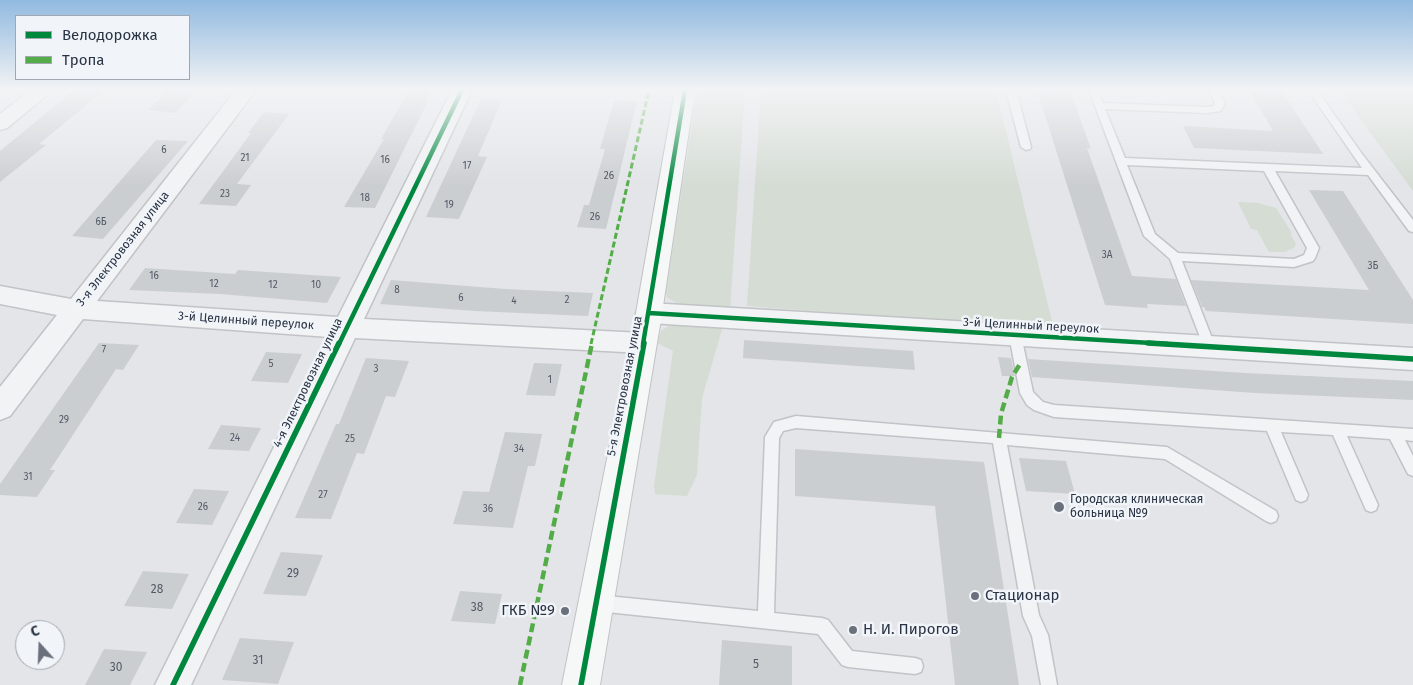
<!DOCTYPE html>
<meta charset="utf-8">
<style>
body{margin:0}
#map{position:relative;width:1413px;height:685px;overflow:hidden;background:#e3e5e8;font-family:"Fira Sans",sans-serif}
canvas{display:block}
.legend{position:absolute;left:15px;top:15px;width:175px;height:65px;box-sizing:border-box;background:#f1f4f8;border:1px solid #a1a7b0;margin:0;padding:6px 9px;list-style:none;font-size:15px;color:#293343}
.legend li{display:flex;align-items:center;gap:10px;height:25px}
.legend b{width:25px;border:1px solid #a1a7b0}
.north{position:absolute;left:15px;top:620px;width:50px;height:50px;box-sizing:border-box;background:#f1f4f8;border:1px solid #a1a7b0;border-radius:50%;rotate:340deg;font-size:14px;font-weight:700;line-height:20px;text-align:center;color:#293343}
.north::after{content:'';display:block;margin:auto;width:18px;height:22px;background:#6a717d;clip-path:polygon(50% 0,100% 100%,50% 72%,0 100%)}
</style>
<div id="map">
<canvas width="1413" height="685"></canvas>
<ul class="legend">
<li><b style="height:6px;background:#00873e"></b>Велодорожка</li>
<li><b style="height:6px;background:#53ac47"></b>Тропа</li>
</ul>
<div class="north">С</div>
</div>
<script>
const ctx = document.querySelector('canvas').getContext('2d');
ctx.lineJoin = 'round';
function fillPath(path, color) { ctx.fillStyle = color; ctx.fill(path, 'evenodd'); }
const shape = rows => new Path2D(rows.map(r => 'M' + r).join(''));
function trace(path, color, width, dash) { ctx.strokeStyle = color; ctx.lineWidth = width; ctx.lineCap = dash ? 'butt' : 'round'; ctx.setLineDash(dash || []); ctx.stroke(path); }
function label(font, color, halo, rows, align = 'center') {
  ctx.font = font + ' "Fira Sans",sans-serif'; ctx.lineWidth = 5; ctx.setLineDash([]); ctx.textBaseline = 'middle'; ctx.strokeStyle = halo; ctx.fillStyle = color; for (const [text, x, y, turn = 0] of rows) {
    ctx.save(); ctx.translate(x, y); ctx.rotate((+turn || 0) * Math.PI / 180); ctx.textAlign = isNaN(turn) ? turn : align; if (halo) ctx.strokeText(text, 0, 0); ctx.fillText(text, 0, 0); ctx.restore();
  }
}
fillPath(shape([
 [697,90,745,90,730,310,679,305,667,297,666,292],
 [761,90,996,90,1054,330,747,306],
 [1339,90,1413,90,1413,191,1388,157],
 [1238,202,1258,203,1276,208,1292,233,1290,233,1296,244,1294,248,1284,252,1269,252,1257,230,1251,229],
 [688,325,723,326,702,398,697,475,687,496,655,494,654,486,673,351,657,343,661,331,669,326]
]), '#d4dcd3');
fillPath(shape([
 [74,90,105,90,39,144,46,145,0,182,0,151],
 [167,90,196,90,176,113,148,110],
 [409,90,430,90,426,99,429,99,375,208,344,207,384,139,381,139],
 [1037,90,1070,90,1091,149,1087,148,1132,276,1176,279,1186,306,1147,304,1148,308,1105,305],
 [1249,90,1281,90,1323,154,1194,148,1183,126,1273,131],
 [481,99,502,100,478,156,487,157,459,219,426,217],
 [614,100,637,101,606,229,577,227,584,205,589,205,605,149,600,149],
 [264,112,289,114,237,184,251,185,236,206,199,204,251,133,248,133],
 [156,140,188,141,103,239,72,236],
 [1309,190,1343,191,1413,300,1413,324,1206,311,1204,307,1202,307,1191,280,1369,290],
 [145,268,235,274,238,270,341,277,327,303,220,294,129,290],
 [391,280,505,289,593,293,588,316,475,311,380,304],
 [744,340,913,351,915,370,743,358],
 [99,343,139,345,123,370,116,369,50,470,55,470,37,497,0,495,0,484],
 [266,352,302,354,288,383,251,381],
 [998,357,1011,358,1015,376,1002,376],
 [366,358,409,361,395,397,386,396,364,454,357,453,331,519,295,518,336,424,339,424],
 [1028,359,1245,373,1413,381,1413,400,1255,393,1032,377],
 [534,363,562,364,555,396,526,395],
 [221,425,261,428,249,451,208,449],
 [505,432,542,434,535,466,528,466,513,528,453,524,463,491,489,492],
 [795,449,984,462,1019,685,955,685,935,506,795,496],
 [1019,458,1066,461,1075,494,1026,491],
 [194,489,229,491,212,525,176,523],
 [281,552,323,555,306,596,263,594],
 [143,571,189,574,172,609,124,606],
 [460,591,502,594,495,624,451,621],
 [240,638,294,642,278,684,222,680],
 [722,640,792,646,792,685,719,685],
 [104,649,147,652,130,685,85,685]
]), '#cbced1');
const lane = shape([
 [1006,90,1016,90,1031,147,1030,149,1026,150,1021,147,1006,90],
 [1089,90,1098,90,1103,103,1207,107,1214,106,1215,103,1209,90,1218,90,1225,103,1221,111,1207,113,1105,109,1125,158,1362,168,1308,90,1317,90,1362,154,1413,220,1413,232,1409,231,1368,175,1275,171,1319,248,1315,258,1313,261,1294,267,1182,261,1215,346,1213,350,1209,351,1205,350,1170,259,1144,236,1089,90],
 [1127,165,1264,171,1307,248,1304,255,1294,259,1178,253,1155,234,1127,165],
 [1015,330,1019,332,1021,335,1033,392,1043,402,1054,405,1413,429,1413,441,1405,440,1413,456,1413,476,1408,474,1390,439,1347,436,1378,505,1376,510,1371,512,1366,510,1333,435,1281,432,1308,495,1306,500,1301,502,1296,500,1267,431,1054,417,1034,410,1027,405,1020,393,1009,335,1011,332,1015,330],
 [796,416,1167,447,1276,511,1278,516,1276,521,1271,523,1266,521,1165,459,1007,445,1039,615,1048,635,1057,685,1041,685,1032,636,1023,616,993,443,796,428,783,431,779,438,774,613,822,618,828,620,852,651,915,658,921,660,923,666,921,672,915,674,848,667,842,665,818,634,597,611,591,609,589,603,591,597,597,595,758,611,765,437,774,422,796,416]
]);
const street = shape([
 [31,90,53,90,7,128,0,130,0,114,31,90],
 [236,90,256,90,97,301,338,317,452,90,472,90,364,319,643,333,652,336,656,343,652,350,643,353,355,338,191,685,155,685,329,337,83,319,10,416,0,420,0,387,57,315,0,304,0,286,71,299,236,90],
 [649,303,1413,348,1413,370,649,323,640,320,636,313,640,306,649,303]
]);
const secondary = shape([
 [675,90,695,90,662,313,600,685,562,685,636,313,675,90]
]);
trace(lane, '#c1c3c6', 3);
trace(street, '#c1c3c6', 3);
trace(secondary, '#c1c3c6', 2);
fillPath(lane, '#f2f3f5');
fillPath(street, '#f2f3f5');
fillPath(secondary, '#f6f7f7');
trace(shape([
 [591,344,649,90]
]), '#53ac47', 3, [6, 3]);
trace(shape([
 [999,438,1001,414,1012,377,1020,364],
 [520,685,592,343]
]), '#53ac47', 4.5, [9, 4.5]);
trace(shape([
 [649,313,1168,344],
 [339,344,462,90],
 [643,344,685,90]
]), '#00873e', 4.5);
trace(shape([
 [1148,343,1413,359],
 [173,685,339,343],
 [581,685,644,343]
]), '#00873e', 5.5);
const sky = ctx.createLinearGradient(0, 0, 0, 186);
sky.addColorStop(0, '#92bae0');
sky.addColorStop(0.48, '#f2f3f5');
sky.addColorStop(1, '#f2f3f500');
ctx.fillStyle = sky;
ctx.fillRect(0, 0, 1413, 186);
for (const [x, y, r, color] of [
 [1059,507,6,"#6a717d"],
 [975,596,5,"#6a717d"],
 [565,611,5,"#6a717d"],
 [853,630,5,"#6a717d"]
]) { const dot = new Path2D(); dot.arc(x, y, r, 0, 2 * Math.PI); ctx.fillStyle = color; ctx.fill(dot); trace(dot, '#f1f4f8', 2); }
label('10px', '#525a67', null, [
 ["6",164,150],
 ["21",245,158],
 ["16",385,160],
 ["17",467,166],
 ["26",609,176],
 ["23",225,194],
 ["18",365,198],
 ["19",449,205],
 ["26",595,217],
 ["6Б",101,222],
 ["3А",1107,255],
 ["3Б",1373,266],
 ["16",154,276],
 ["12",214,284],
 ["12",273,285],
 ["10",316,285],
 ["8",397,290],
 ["6",461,298],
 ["2",567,300],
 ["4",514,301],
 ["7",104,350],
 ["5",271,364],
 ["3",376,369],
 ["1",550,380],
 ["29",64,420],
 ["24",235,438],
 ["25",350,439],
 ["34",519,449],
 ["31",28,477],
 ["27",323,495],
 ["26",203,507],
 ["36",488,509]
]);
label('12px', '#293343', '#f1f4f8', [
 ["3-я Электровозная улица",123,249,-52],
 ["3-й Целинный переулок",246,321,4],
 ["3-й Целинный переулок",1031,326,3],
 ["4-я Электровозная улица",308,383,-64],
 ["5-я Электровозная улица",625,386,-79]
]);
label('12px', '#293343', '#f1f4f8', [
 ["Городская клиническая",1070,500],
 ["больница №9",1070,514]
], 'left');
label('12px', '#525a67', null, [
 ["29",293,574],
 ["28",157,590],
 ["38",477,608],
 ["31",258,661],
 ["5",756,665],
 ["30",116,668]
]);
label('15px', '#293343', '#f1f4f8', [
 ["Стационар",985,596],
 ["ГКБ №9",555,611,"right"],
 ["Н. И. Пирогов",863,630]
], 'left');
</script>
